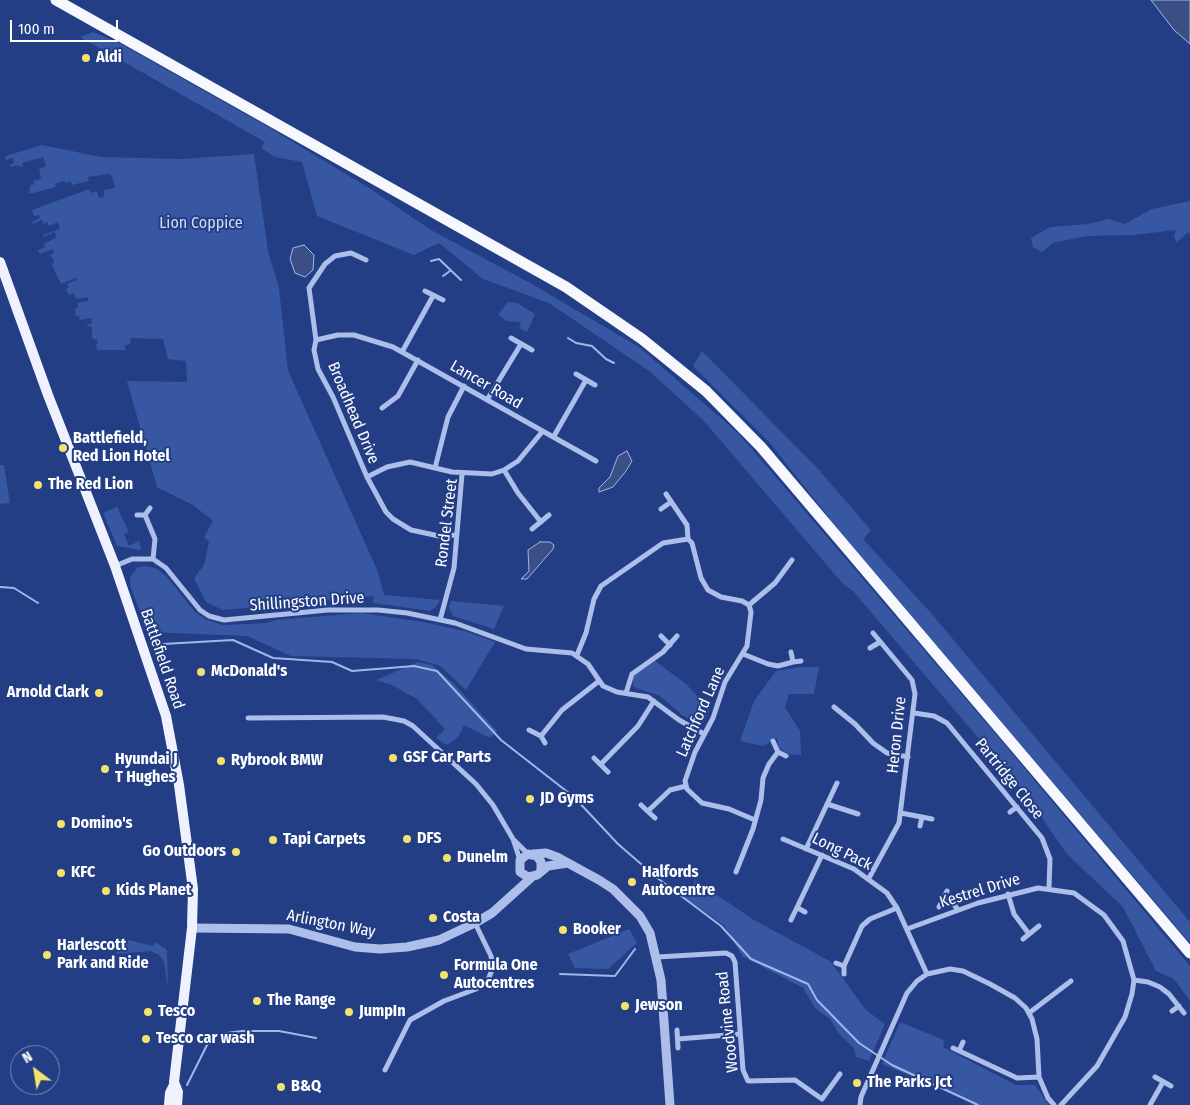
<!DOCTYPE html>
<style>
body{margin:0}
#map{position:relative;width:1190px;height:1105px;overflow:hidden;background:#233e85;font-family:"Fira Sans Condensed",sans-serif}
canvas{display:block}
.north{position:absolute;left:10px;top:1045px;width:50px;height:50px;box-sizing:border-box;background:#233e85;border:1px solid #7b8bb6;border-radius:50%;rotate:329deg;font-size:14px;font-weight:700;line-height:20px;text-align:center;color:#fff}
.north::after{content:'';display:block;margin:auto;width:18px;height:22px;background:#f4e26e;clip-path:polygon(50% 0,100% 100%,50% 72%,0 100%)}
.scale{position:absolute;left:10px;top:20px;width:108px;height:22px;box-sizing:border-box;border:2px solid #fff;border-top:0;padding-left:6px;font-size:15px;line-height:18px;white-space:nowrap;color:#fff;-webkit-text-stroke:4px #233e85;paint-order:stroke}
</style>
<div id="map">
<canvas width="1190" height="1105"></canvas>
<div class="north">N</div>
<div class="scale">100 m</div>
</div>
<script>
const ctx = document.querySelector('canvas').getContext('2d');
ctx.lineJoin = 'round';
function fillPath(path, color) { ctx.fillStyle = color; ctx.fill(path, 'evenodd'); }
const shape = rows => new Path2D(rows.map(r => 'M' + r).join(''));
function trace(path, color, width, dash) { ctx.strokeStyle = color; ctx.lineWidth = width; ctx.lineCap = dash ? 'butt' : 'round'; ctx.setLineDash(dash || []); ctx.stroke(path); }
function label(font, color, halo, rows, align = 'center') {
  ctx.font = font + ' "Fira Sans Condensed",sans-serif'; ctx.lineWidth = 4; ctx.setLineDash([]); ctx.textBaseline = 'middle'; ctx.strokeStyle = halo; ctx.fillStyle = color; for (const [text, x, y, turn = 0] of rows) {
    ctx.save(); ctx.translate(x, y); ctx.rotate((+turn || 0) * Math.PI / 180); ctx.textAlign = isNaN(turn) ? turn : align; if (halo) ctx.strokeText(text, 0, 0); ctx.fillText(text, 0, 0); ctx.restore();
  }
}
fillPath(shape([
 [93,32,119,43,270,128,369,188,431,230,532,284,639,347,738,433,1000,739,1190,966,1190,1001,1174,979,1156,971,1123,907,1067,854,1022,789,853,591,843,584,704,421,649,371,549,303,483,279,439,243,414,255,317,216,302,162,275,157,261,148,265,142,80,37],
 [42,145,101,157,180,159,254,154,268,251,279,288,288,370,294,384,378,572,384,595,440,600,437,606,430,611,373,603,374,596,223,610,206,602,194,578,204,565,209,542,204,537,213,521,193,505,157,487,127,381,187,382,186,361,168,359,163,339,131,338,130,344,124,346,126,350,97,350,96,344,98,343,97,339,94,340,92,337,92,327,85,325,92,324,91,318,80,320,79,316,76,316,75,308,78,307,77,303,88,301,88,297,76,299,73,293,69,295,66,289,69,287,67,284,77,280,76,278,61,284,52,265,54,262,52,257,49,255,54,253,53,249,40,254,38,250,45,247,44,244,57,237,54,232,44,237,43,235,60,229,58,222,49,226,47,222,43,224,42,220,33,224,32,222,40,218,39,215,34,216,32,210,89,189,91,193,97,191,99,198,104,197,104,190,115,188,112,176,109,174,88,177,89,181,72,185,71,181,65,183,64,181,55,184,56,187,29,194,30,185,34,184,33,181,41,179,39,169,46,166,43,157,22,163,23,166,20,167,19,165,11,167,10,165,14,163,13,158,5,160,6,156],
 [1190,201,1190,235,1188,232,1176,243,1174,236,1176,230,1133,235,1086,236,1053,243,1042,252,1033,247,1031,238,1050,227,1088,224,1109,219,1125,224,1152,209],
 [508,302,517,303,535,314,527,332,519,328,521,322,506,321,498,314],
 [702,351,818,469,871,530,863,539,931,613,1190,922,1190,943,848,542,770,443,693,366],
 [0,465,4,465,10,503,0,504],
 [117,507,129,532,124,534,129,546,139,541,141,550,117,546,103,513],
 [147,566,157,569,166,576,195,612,207,620,223,625,267,623,276,620,361,613,423,622,465,631,495,642,466,690,440,666,417,659,291,656,247,636,148,632,131,588,130,577,138,567],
 [451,601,453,601,504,606,494,629,453,616,449,607],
 [655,661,686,684,702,701,701,705,709,711,703,723,697,723,682,715,660,696,634,687,632,678,636,673],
 [418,662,432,665,453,683,497,731,490,738,464,725,458,737,447,745,436,738,445,729,417,699,392,685,376,680],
 [801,667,819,667,814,694,789,694,785,707,800,731,801,755,789,754,779,748,777,737,763,746,740,741,754,701,776,671],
 [695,880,754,920,830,961,866,1010,885,1024,869,1061,856,1057,854,1048,839,1034,830,1019,815,1008,803,988,742,956,725,926,685,898],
 [629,929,637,943,608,969,575,968,568,954],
 [128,940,153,946,155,942,167,950,168,988,164,962,159,955,150,951,116,954,120,944],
 [900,1022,944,1040,943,1047,1016,1085,1035,1085,1049,1105,974,1105,930,1084,882,1064]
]), '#3757a2');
const water = shape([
 [1151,0,1190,0,1190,44,1174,30,1151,0],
 [304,245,314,255,313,270,305,277,295,273,290,259,293,248,304,245],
 [627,451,632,461,626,471,613,487,599,492,599,488,610,477,618,456,627,451],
 [540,542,550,542,554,545,553,549,527,579,521,579,529,571,528,550,540,542]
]);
fillPath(water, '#3b4f84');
trace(water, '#a0b7ea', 1);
trace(shape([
 [431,261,439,259,461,280],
 [443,276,450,271],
 [568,338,576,343,592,346,606,359,614,363],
 [0,587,14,588,38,603],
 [163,644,233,640,273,658,332,662,352,671,414,666,437,671,501,740,574,797,618,844,656,877,721,926,751,959,808,984,817,1000,859,1043,892,1065,978,1105],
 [560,974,615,976,635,949],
 [187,1085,212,1035,242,1031,279,1031,316,1038]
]), '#a0b7ea', 2);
trace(shape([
 [366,260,351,253,335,256,325,264,309,288,316,340,314,350,318,369,333,397,367,477,386,512,393,519,411,530,439,536,457,535],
 [425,291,443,300],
 [511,338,532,350],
 [316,340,338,335,354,335,393,347,596,461],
 [402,352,433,296],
 [576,374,595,385],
 [487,400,521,344],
 [382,408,398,396,418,360],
 [554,436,586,380],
 [435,468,448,417,464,386],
 [504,470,518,493,541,522],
 [367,477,387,467,410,462,452,472,492,474,504,470,518,461,542,432],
 [666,494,687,525,688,539],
 [661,509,671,502],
 [137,515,145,515],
 [145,515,155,539,153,559],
 [145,515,150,508],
 [532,529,549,515],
 [115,566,132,559,153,559,166,568,200,610,209,616,224,620,328,610,378,610,407,613,455,623,526,649,572,653,588,664,603,686,617,692,648,697,679,720,704,734],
 [440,620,454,568,462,474],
 [661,636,670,645],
 [870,648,880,642],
 [791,652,793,662,801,661],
 [743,654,768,664,778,666,793,662],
 [577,655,586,633,594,599,601,586,663,543,688,539,692,543,701,578,708,590,721,597,742,601,749,605],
 [626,693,632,674,663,652,677,636],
 [834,707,855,724,873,743,887,753,908,757],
 [914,713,934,716,947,723,1042,838,1050,859,1049,888],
 [248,718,383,717,404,721,413,726,476,784,493,805,513,839,520,860],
 [529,730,541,736,545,743],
 [541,736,562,710,599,681],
 [773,741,778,752,786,756],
 [594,758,608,772],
 [601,764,638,726,654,701],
 [827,804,858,814],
 [641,805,655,818],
 [648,811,670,790,686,786],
 [1010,812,1017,807],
 [901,813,932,819],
 [755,820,729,809,702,803,687,789,685,781,695,752,713,718,725,682,747,646,751,612,749,605,775,583,792,560],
 [920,826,922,817],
 [783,839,854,869,887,893,897,908,927,974],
 [515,841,528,854],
 [806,849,837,783],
 [736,872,753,829,761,800,763,778,769,764,778,752],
 [869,878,899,823,915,694,912,680,873,633],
 [1008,894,1014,914,1029,934],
 [943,899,947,891],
 [939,907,943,899,953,903,958,910],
 [798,908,805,912],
 [791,920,822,855],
 [907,929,978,903,1038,888,1074,893,1104,915,1123,941,1134,980,1132,994,1125,1017,1097,1066,1061,1105],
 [1023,939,1039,926],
 [657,957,726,953,732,956,735,962,743,1070,748,1081,795,1080,822,1099,840,1074],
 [836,963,844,966],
 [844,974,844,966,862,926,870,919,897,908],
 [1134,980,1148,982,1160,987,1169,994,1184,1013],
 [1172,1011,1179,1006],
 [1029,1013,1071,981],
 [677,1030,678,1048],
 [678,1039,740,1034],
 [953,1048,1017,1078,1039,1077],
 [959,1051,963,1042],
 [385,1070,410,1020,444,1001,476,989,488,980,493,967,491,956,475,923],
 [1155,1077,1171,1086],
 [860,1105,861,1097,907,993,917,981,927,974,950,969,963,971,990,984,1015,998,1026,1008,1032,1019,1037,1039,1039,1077,1048,1098,1054,1105],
 [1150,1105,1163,1082]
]), '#acbee9', 5);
trace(shape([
 [533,854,546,853,557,857,599,880,613,889,640,916,650,933,661,980,670,1105],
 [541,870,541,862,537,856,528,854,520,860,520,872,528,877,537,875,548,866,568,863],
 [192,928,289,929,355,947,380,949,407,947,439,940,475,923,492,913,532,877]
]), '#acbee9', 9);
trace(shape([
 [0,262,48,395,115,566,166,716,179,785,193,889,192,928,174,1082,178,1092,177,1105],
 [169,1105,170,1093,174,1085]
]), '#eff2fe', 10);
trace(shape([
 [56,0,566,287,642,339,706,391,761,447,1190,953]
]), '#f7f8fe', 11);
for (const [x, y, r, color] of [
 [86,58,5,"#f4e26e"],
 [63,448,5,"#f4e26e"],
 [38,485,5,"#f4e26e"],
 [201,672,5,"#f4e26e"],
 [99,693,5,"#f4e26e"],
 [393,758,5,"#f4e26e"],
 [221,761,5,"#f4e26e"],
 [105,769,5,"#f4e26e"],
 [530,799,5,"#f4e26e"],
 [61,824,5,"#f4e26e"],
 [407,839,5,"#f4e26e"],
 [273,840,5,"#f4e26e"],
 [236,852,5,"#f4e26e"],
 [447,858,5,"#f4e26e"],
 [61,873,5,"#f4e26e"],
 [632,882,5,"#f4e26e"],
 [106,891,5,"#f4e26e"],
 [433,918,5,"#f4e26e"],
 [563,930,5,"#f4e26e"],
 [47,955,5,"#f4e26e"],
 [444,975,5,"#f4e26e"],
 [257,1001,5,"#f4e26e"],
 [625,1006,5,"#f4e26e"],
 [148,1012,5,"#f4e26e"],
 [349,1012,5,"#f4e26e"],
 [146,1039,5,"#f4e26e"],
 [857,1083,5,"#f4e26e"],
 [281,1087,5,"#f4e26e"]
]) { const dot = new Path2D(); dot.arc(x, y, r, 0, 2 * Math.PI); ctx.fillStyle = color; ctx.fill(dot); trace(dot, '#233e85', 2); }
label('bold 16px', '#fff', '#233e85', [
 ["Aldi",96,58],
 ["Battlefield,",73,439],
 ["Red Lion Hotel",73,457],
 ["The Red Lion",48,485],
 ["McDonald's",211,672],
 ["Arnold Clark",89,693,"right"],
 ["GSF Car Parts",403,758],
 ["Hyundai J",115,760],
 ["T Hughes",115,778],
 ["Rybrook BMW",231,761],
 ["JD Gyms",540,799],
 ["Domino's",71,824],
 ["DFS",417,839],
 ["Tapi Carpets",283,840],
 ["Go Outdoors",226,852,"right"],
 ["Dunelm",457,858],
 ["KFC",71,873],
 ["Halfords",642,873],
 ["Autocentre",642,891],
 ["Kids Planet",116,891],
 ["Costa",443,918],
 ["Booker",573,930],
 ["Harlescott",57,946],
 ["Park and Ride",57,964],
 ["Formula One",454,966],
 ["Autocentres",454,984],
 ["The Range",267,1001],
 ["Jewson",635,1006],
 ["Tesco",158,1012],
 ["JumpIn",359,1012],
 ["Tesco car wash",156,1039],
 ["The Parks Jct",867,1083],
 ["B&Q",291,1087]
], 'left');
label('16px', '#d0dcf7', '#233e85', [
 ["Lion Coppice",201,224]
]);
label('16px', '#fff', '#233e85', [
 ["Lancer Road",486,385,30],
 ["Broadhead Drive",353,413,67],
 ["Rondel Street",447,523,-83],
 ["Shillingston Drive",307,602,-4],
 ["Battlefield Road",162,659,71],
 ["Latchford Lane",701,712,-66],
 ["Heron Drive",897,735,-84],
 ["Partridge Close",1009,779,51],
 ["Long Pack",842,852,26],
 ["Kestrel Drive",980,891,-17],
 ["Arlington Way",331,924,11],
 ["Woodvine Road",728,1022,-96]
]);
</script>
